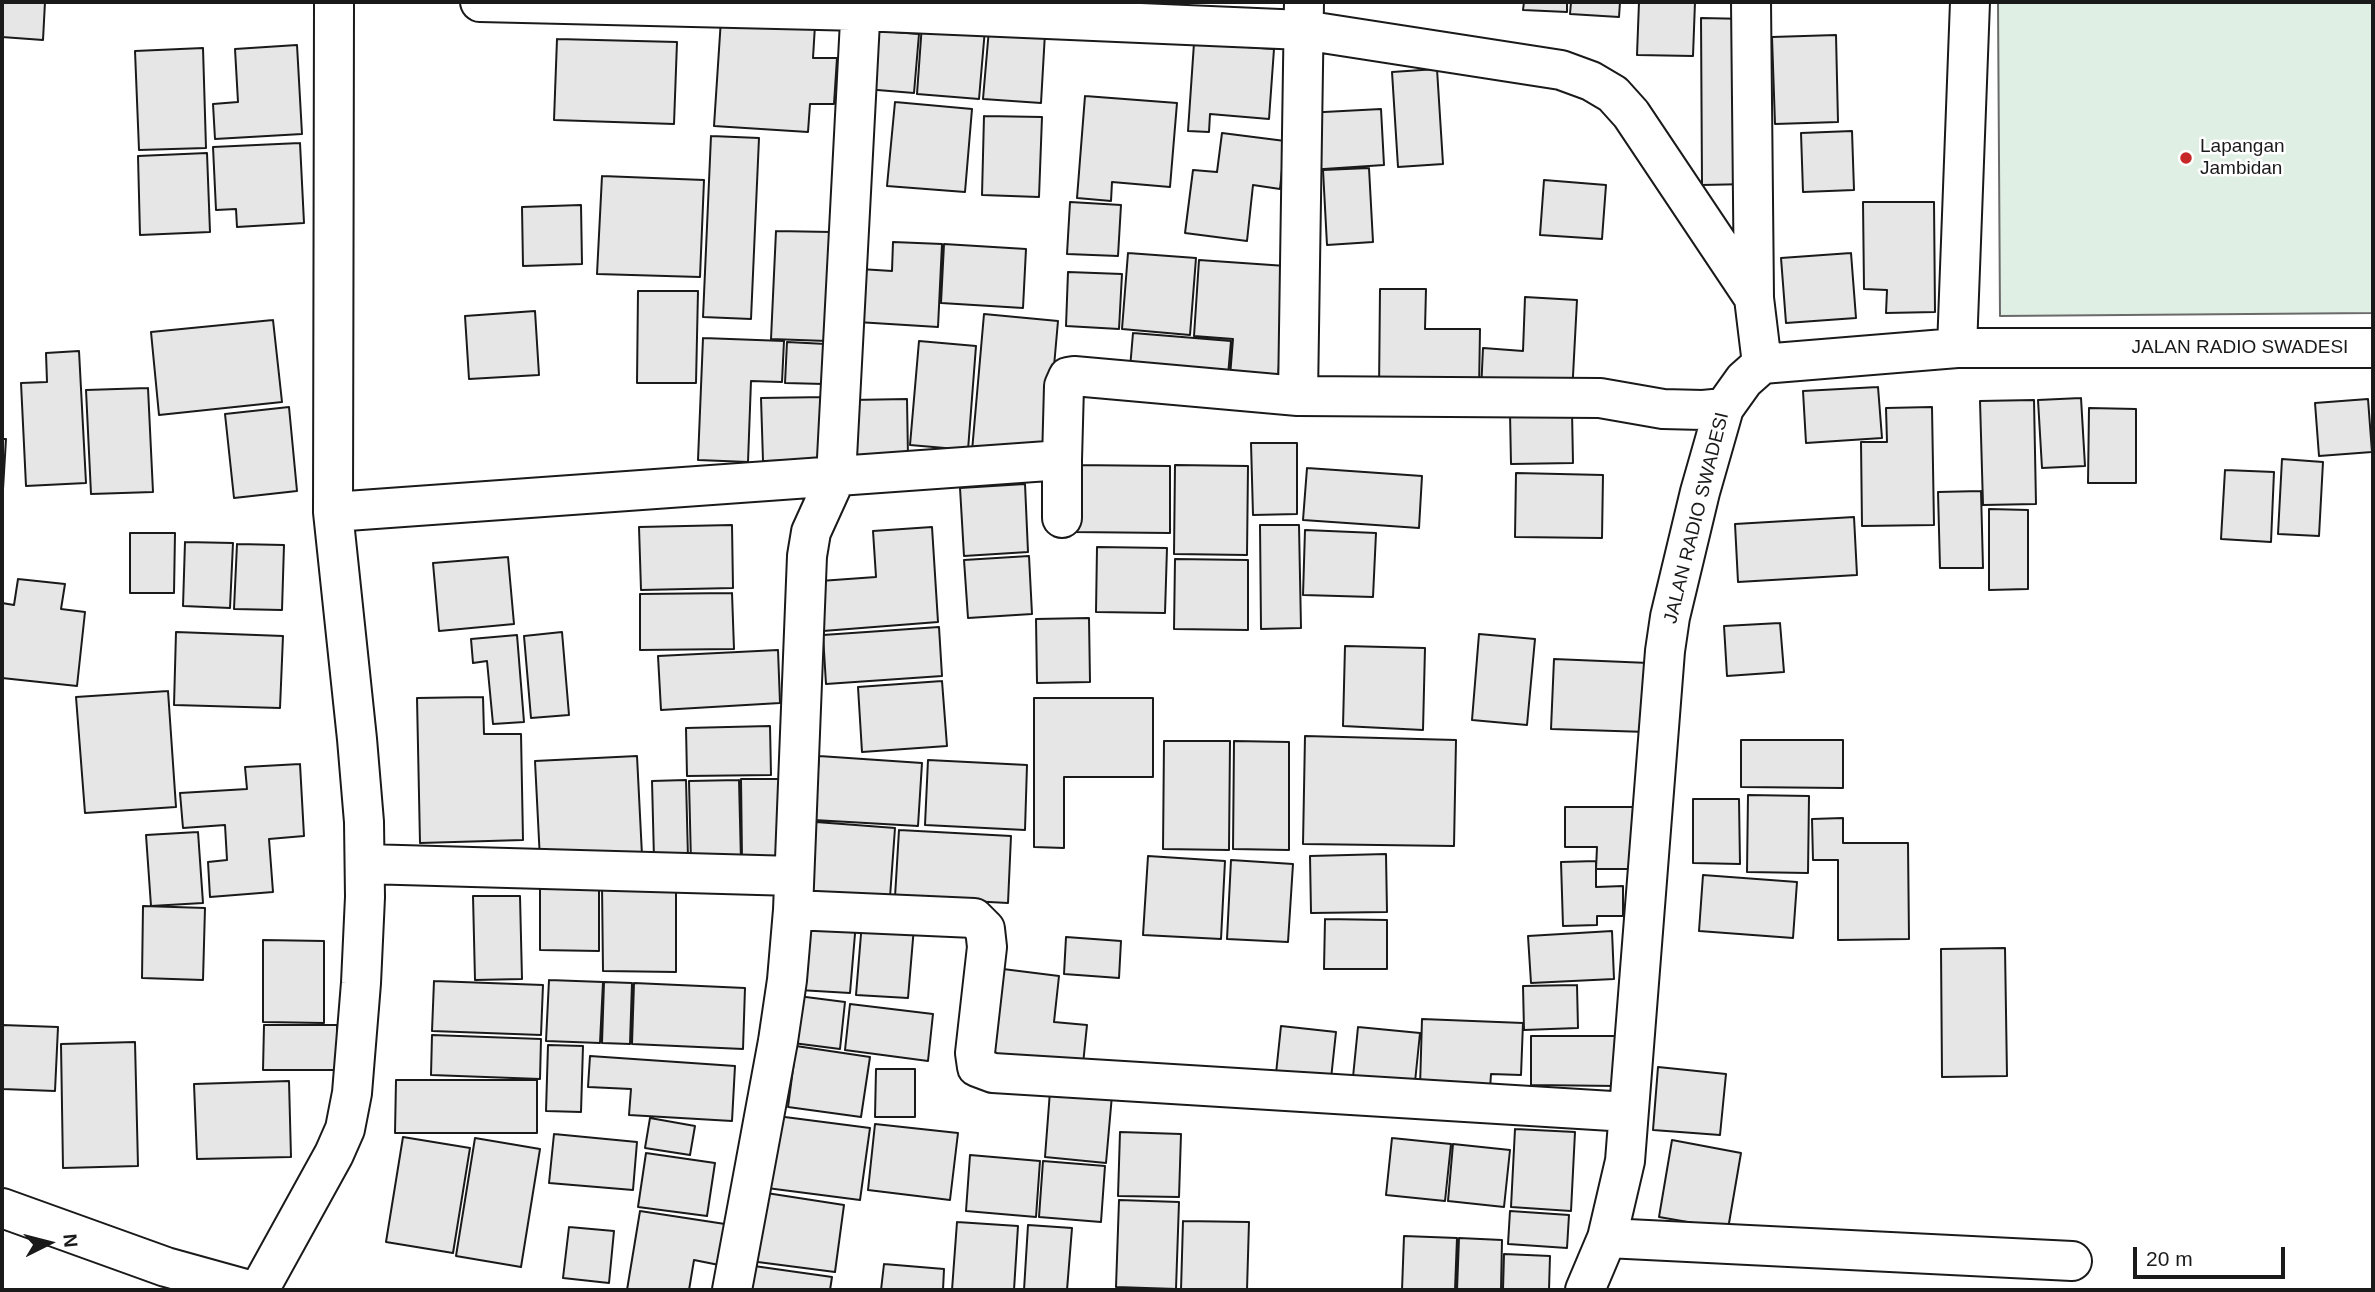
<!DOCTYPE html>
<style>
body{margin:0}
#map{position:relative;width:2375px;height:1292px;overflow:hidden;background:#fff;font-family:Helvetica,sans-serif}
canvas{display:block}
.frame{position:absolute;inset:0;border:4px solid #1a1a1a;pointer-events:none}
.north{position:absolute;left:14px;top:1208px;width:70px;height:70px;-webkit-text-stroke:5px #fff;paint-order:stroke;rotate:84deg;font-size:19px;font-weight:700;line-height:28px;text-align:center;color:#1a1a1a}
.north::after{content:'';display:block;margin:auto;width:24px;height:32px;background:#1a1a1a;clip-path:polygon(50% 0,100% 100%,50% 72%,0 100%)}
.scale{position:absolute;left:2133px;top:1247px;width:152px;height:32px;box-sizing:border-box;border:4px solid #1a1a1a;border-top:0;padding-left:9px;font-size:21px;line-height:24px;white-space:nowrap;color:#1a1a1a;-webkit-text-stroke:5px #fff;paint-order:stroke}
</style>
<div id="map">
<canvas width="2375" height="1292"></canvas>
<div class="frame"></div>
<div class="north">N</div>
<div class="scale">20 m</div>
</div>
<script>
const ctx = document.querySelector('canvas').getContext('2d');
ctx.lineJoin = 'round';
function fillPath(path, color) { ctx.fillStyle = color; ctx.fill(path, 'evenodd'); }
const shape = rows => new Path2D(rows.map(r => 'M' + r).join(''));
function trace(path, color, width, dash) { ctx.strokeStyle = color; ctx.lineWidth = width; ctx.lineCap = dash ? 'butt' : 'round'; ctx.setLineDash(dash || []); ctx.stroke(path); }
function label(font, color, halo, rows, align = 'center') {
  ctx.font = font + ' Helvetica,sans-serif'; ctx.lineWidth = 5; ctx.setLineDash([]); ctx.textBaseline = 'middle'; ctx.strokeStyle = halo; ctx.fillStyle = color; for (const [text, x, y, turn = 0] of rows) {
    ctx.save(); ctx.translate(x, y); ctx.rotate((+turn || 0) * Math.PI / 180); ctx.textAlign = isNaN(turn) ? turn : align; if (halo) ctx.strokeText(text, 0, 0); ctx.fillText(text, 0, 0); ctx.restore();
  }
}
const green = shape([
 [1998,2,2373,2,2373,313,2000,316,1998,2]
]);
fillPath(green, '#e0efe3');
trace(green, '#6a6a6a', 2);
const building = shape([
 [2,2,45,2,43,40,2,37,2,2],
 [1524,2,1567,2,1567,12,1523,10,1524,2],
 [1571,2,1620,2,1619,17,1570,14,1571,2],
 [1639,2,1695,2,1693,56,1637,55,1639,2],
 [1701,18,1748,19,1749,184,1702,185,1701,18],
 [721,19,815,25,813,58,837,58,834,104,810,104,808,132,714,126,721,19],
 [922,24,985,29,979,99,917,94,922,24],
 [989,29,1045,33,1041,103,983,99,989,29],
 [869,30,919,34,914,93,865,89,869,30],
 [1836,35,1838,122,1775,124,1772,37,1836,35],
 [557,39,677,42,674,124,554,120,557,39],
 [1194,43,1274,49,1269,119,1210,114,1209,132,1188,131,1194,43],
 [297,45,302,134,215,139,213,104,238,102,235,49,297,45],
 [203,48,206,148,139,150,135,51,203,48],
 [1437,69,1443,164,1398,167,1392,72,1437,69],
 [1085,96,1177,103,1170,187,1112,182,1111,201,1077,198,1085,96],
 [895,102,972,109,965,192,887,186,895,102],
 [1381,109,1384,165,1309,170,1305,113,1381,109],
 [984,116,1042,117,1039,197,982,195,984,116],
 [1852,131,1854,190,1803,192,1801,133,1852,131],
 [1222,133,1285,141,1280,189,1253,185,1247,241,1185,233,1193,170,1217,172,1222,133],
 [711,136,759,138,751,319,703,317,711,136],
 [300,143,304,223,237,227,236,209,216,210,213,147,300,143],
 [207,153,210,232,140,235,138,156,207,153],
 [1369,168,1373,242,1327,245,1323,170,1369,168],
 [602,176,704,180,700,277,597,274,602,176],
 [1544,180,1606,185,1602,239,1540,235,1544,180],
 [1070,202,1121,205,1118,256,1067,254,1070,202],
 [1863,202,1934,202,1935,312,1886,313,1887,290,1864,289,1863,202],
 [581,205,582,264,523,266,522,207,581,205],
 [776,231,831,232,827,341,771,339,776,231],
 [893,242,942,244,938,327,857,322,860,269,892,271,893,242],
 [944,244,1026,249,1023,308,941,303,944,244],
 [1128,253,1196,258,1190,335,1122,329,1128,253],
 [1851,253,1856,318,1786,323,1781,258,1851,253],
 [1199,260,1286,266,1277,393,1229,389,1233,339,1194,336,1199,260],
 [1068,272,1122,274,1119,329,1066,326,1068,272],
 [1380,289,1426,289,1425,329,1480,329,1479,392,1379,391,1380,289],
 [638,291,698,291,696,383,637,383,638,291],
 [1525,297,1577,300,1572,395,1481,391,1483,348,1523,351,1525,297],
 [535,311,539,375,469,379,465,316,535,311],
 [984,314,1058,321,1046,457,972,451,984,314],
 [273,320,282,402,159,415,151,332,273,320],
 [1133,333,1231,341,1227,387,1129,380,1133,333],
 [703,338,784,341,782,382,751,381,748,462,698,460,703,338],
 [919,341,976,346,968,450,910,445,919,341],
 [787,342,826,344,824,384,785,383,787,342],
 [79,351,86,483,26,486,21,383,47,382,46,353,79,351],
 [1878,387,1882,438,1806,443,1803,391,1878,387],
 [148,388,153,492,91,494,86,390,148,388],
 [827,397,828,460,763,461,761,398,827,397],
 [2081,398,2085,466,2042,468,2038,400,2081,398],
 [907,399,908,457,851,458,851,400,907,399],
 [2368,399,2372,452,2319,456,2315,403,2368,399],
 [2034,400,2036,504,1983,505,1980,401,2034,400],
 [289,407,297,491,234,498,225,414,289,407],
 [1932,407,1934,525,1862,526,1861,442,1887,442,1886,408,1932,407],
 [2089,408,2136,409,2136,483,2088,483,2089,408],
 [1572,411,1573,463,1511,464,1510,413,1572,411],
 [2,439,6,439,2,506,2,439],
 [1251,443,1297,443,1297,514,1253,515,1251,443],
 [2282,459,2323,462,2319,536,2278,534,2282,459],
 [1073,465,1170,466,1170,533,1072,532,1073,465],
 [1175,465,1248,466,1247,555,1174,554,1175,465],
 [1307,468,1422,476,1419,528,1303,520,1307,468],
 [2225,470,2274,472,2271,542,2221,539,2225,470],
 [1516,473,1603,475,1602,538,1515,537,1516,473],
 [1025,484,1028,552,964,556,960,488,1025,484],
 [1981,491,1983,568,1940,568,1938,492,1981,491],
 [1989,509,2028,510,2028,589,1989,590,1989,509],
 [1854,517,1857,575,1738,582,1735,524,1854,517],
 [732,525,733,588,641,590,639,527,732,525],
 [1260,525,1299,525,1301,628,1261,629,1260,525],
 [932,527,938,622,823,631,820,581,876,577,873,531,932,527],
 [1305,530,1376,533,1373,597,1303,595,1305,530],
 [130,533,175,533,174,593,130,593,130,533],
 [185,542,233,543,230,608,183,606,185,542],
 [237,544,284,545,282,610,234,609,237,544],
 [1097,547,1167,548,1165,613,1096,612,1097,547],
 [1029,556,1032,614,968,618,964,560,1029,556],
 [508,557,514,624,439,631,433,563,508,557],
 [1175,559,1248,560,1248,630,1174,629,1175,559],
 [18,579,65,584,61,609,85,612,77,686,2,678,2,603,14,605,18,579],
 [732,593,734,649,640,650,640,594,732,593],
 [1089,618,1090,682,1037,683,1036,619,1089,618],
 [1780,623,1784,672,1727,676,1724,626,1780,623],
 [939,627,942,676,826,684,823,635,939,627],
 [176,632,283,636,280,708,174,705,176,632],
 [562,632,569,715,531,718,524,636,562,632],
 [1479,634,1535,639,1527,725,1472,720,1479,634],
 [517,635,524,722,493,724,487,661,473,663,471,639,517,635],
 [1345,646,1425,648,1423,730,1343,726,1345,646],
 [778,650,780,703,661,710,658,656,778,650],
 [1554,659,1649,663,1647,732,1551,729,1554,659],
 [942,681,947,746,862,752,858,687,942,681],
 [168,691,176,807,85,813,76,697,168,691],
 [483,697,484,734,521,734,523,840,420,843,417,698,483,697],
 [1034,698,1153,698,1153,777,1064,777,1064,848,1034,847,1034,698],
 [770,726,771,775,687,776,686,728,770,726],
 [1305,736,1456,740,1454,846,1303,844,1305,736],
 [1741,740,1843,740,1843,788,1741,787,1741,740],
 [1164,741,1230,741,1229,850,1163,849,1164,741],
 [1234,741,1289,742,1289,850,1233,849,1234,741],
 [637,756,642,855,540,860,535,761,637,756],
 [819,756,922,763,918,826,814,820,819,756],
 [928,760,1027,765,1025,830,925,825,928,760],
 [300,764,304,836,269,839,273,892,210,897,208,862,227,860,225,825,183,828,180,793,247,789,245,767,300,764],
 [741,779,785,779,786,859,742,859,741,779],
 [686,780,688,858,654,859,652,781,686,780],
 [739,780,741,862,691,863,689,781,739,780],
 [1748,795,1809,796,1808,873,1747,872,1748,795],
 [1693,799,1739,799,1740,864,1693,863,1693,799],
 [1565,807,1633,807,1632,869,1596,869,1597,847,1565,847,1565,807],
 [1843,818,1843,843,1908,843,1909,939,1838,940,1838,860,1813,860,1812,819,1843,818],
 [816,822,895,828,889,911,810,905,816,822],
 [899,830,1011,836,1008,903,895,897,899,830],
 [198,832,203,903,151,906,146,835,198,832],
 [1386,854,1387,912,1311,913,1310,856,1386,854],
 [1148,856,1225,861,1221,939,1143,935,1148,856],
 [1231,860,1293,864,1288,942,1227,939,1231,860],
 [1596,861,1596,887,1623,886,1623,916,1597,916,1597,925,1563,926,1561,862,1596,861],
 [1703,875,1797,882,1793,938,1699,931,1703,875],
 [540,885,599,885,599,951,540,950,540,885],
 [602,885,676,885,676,972,603,971,602,885],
 [473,896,520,896,522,979,475,980,473,896],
 [143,906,205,908,203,980,142,978,143,906],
 [804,918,856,922,850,993,799,990,804,918],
 [1325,919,1387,920,1387,969,1324,969,1325,919],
 [862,922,914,927,908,998,856,995,862,922],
 [1612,931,1614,979,1531,983,1528,936,1612,931],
 [1066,937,1121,941,1119,978,1064,974,1066,937],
 [263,940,324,941,324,1023,263,1022,263,940],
 [2005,948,2007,1076,1942,1077,1941,949,2005,948],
 [995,968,1059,976,1054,1022,1087,1025,1082,1074,985,1063,995,968],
 [549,980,603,982,600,1043,546,1041,549,980],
 [434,981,543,985,541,1035,432,1031,434,981],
 [604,982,632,983,630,1044,602,1043,604,982],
 [634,983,745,988,743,1049,632,1044,634,983],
 [1577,985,1578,1028,1524,1030,1523,986,1577,985],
 [798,996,845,1002,840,1049,793,1043,798,996],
 [850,1004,933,1014,928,1061,845,1050,850,1004],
 [1422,1019,1523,1023,1521,1075,1491,1074,1490,1089,1420,1087,1422,1019],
 [2,1025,58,1027,55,1091,2,1089,2,1025],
 [264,1025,337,1025,337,1070,263,1070,264,1025],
 [1281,1026,1336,1032,1330,1088,1275,1083,1281,1026],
 [1358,1027,1420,1033,1415,1082,1353,1077,1358,1027],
 [432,1035,541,1039,540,1079,431,1075,432,1035],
 [1531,1036,1618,1036,1617,1086,1531,1085,1531,1036],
 [135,1042,138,1166,63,1168,61,1044,135,1042],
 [548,1045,583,1046,581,1112,546,1111,548,1045],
 [796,1046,870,1057,861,1117,788,1107,796,1046],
 [590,1056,735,1066,732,1121,629,1115,631,1089,588,1087,590,1056],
 [1658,1067,1726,1074,1720,1135,1653,1130,1658,1067],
 [876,1069,915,1069,915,1117,875,1117,876,1069],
 [396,1080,537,1080,537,1133,395,1133,396,1080],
 [289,1081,291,1157,197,1159,194,1084,289,1081],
 [1050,1091,1112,1095,1106,1163,1045,1157,1050,1091],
 [777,1116,870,1128,860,1200,767,1188,777,1116],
 [650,1118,695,1126,690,1155,645,1148,650,1118],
 [875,1124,958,1133,950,1200,868,1190,875,1124],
 [1515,1129,1575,1132,1571,1211,1511,1207,1515,1129],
 [1120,1132,1181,1134,1179,1197,1118,1196,1120,1132],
 [554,1134,637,1142,633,1190,549,1183,554,1134],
 [403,1137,470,1148,453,1253,386,1242,403,1137],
 [475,1138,540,1149,521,1267,456,1256,475,1138],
 [1392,1138,1451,1144,1445,1201,1386,1195,1392,1138],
 [1672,1140,1741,1153,1728,1229,1659,1217,1672,1140],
 [1453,1144,1510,1150,1504,1207,1448,1201,1453,1144],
 [646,1153,715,1163,707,1216,638,1207,646,1153],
 [970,1155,1040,1161,1036,1217,966,1211,970,1155],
 [1043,1161,1105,1166,1101,1222,1039,1217,1043,1161],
 [760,1192,844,1205,835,1272,750,1261,760,1192],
 [1119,1200,1179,1202,1176,1289,1116,1287,1119,1200],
 [640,1211,725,1224,719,1265,694,1260,689,1290,627,1290,640,1211],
 [1510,1211,1569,1215,1567,1248,1508,1244,1510,1211],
 [1183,1221,1249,1222,1247,1290,1181,1290,1183,1221],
 [957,1222,1018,1226,1014,1290,952,1290,957,1222],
 [1028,1225,1072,1228,1067,1290,1024,1290,1028,1225],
 [569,1227,614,1231,609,1283,563,1278,569,1227],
 [1404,1236,1457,1238,1455,1290,1402,1290,1404,1236],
 [1459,1238,1502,1240,1501,1290,1457,1290,1459,1238],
 [1504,1254,1550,1256,1549,1290,1503,1290,1504,1254],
 [884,1264,944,1269,943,1290,881,1290,884,1264],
 [747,1265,832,1277,830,1290,744,1290,747,1265]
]);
fillPath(building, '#e6e6e6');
trace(building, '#1a1a1a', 2);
const street = shape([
 [480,2,861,11,1303,30,1561,70,1591,81,1613,94,1631,114,1754,298],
 [1751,2,1754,298,1762,364],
 [1957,348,1970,2],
 [1298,396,1600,398,1663,409,1703,410,1724,408],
 [1062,460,1062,518],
 [333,512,1062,460,1064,386,1068,377,1074,376,1298,396,1304,2],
 [365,864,794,876],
 [793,910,974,918,985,929,987,947,975,1053,977,1067,993,1073,1628,1112],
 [2,1208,166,1267,249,1290],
 [1607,1238,2072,1261],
 [259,1290,334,1154,345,1129,352,1093,361,983,365,897,364,822,357,739,333,512,334,2],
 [732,1290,778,1041,787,980,793,910,807,556,811,532,836,477,861,2],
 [1585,1290,1607,1238,1625,1161,1665,651,1670,617,1700,492,1724,408,1744,380,1762,364,1957,348,2373,348]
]);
trace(street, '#1a1a1a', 42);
trace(street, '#fff', 38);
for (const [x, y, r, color] of [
 [2186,158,7,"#c62828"]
]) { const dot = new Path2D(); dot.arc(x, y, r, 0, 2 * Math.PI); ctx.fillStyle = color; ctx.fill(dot); trace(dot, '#fff', 2.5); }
label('19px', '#1a1a1a', '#fff', [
 ["Lapangan",2200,147],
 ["Jambidan",2200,169]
], 'left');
label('19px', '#1a1a1a', '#fff', [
 ["JALAN RADIO SWADESI",2240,348],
 ["JALAN RADIO SWADESI",1697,518,-76]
]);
</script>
